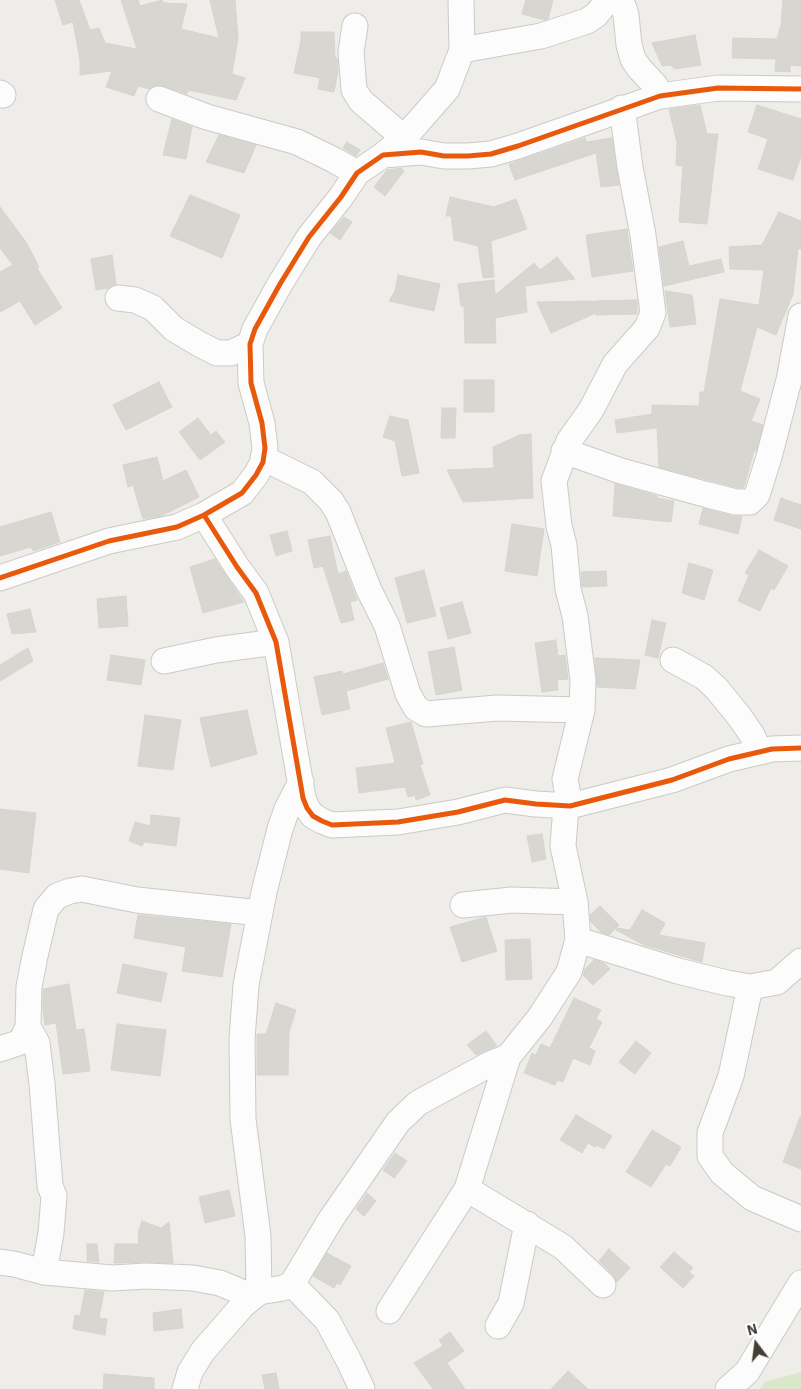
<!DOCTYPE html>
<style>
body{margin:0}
#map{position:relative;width:801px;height:1389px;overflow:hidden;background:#eeede9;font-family:"IBM Plex Sans",sans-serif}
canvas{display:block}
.north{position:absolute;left:731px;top:1319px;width:50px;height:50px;-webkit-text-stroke:4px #fff;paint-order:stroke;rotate:345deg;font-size:14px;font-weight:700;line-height:20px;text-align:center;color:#433f36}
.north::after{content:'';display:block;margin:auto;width:18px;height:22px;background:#433f36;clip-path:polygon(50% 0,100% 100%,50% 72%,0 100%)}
</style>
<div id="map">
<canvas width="801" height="1389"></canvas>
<div class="north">N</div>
</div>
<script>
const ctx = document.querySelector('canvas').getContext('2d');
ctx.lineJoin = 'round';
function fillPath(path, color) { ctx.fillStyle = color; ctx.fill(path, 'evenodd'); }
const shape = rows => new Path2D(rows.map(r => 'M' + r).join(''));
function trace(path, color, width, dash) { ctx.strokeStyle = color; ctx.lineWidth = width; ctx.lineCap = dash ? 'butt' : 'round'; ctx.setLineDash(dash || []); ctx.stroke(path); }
fillPath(shape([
 [801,1372,801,1389,760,1389,764,1382]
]), '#dae7cb');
const building = shape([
 [55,0,79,0,90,30,99,28,105,43,137,49,121,0,138,0,140,6,162,0,164,3,187,4,181,29,219,38,210,0,235,0,238,38,232,74,245,78,236,100,188,90,187,94,164,86,157,85,149,89,138,86,134,96,106,87,112,71,80,75,80,60,73,22,63,25,55,0],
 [526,0,553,0,548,19,545,20,522,14,526,0],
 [783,0,801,1,801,66,790,65,790,72,775,71,776,59,732,58,733,38,777,39,781,25,783,0],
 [301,32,334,32,335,58,337,58,338,71,334,92,318,89,320,78,294,73,301,40,301,32],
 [695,35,701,65,675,69,670,65,662,66,652,43,695,35],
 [700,105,707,134,718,134,707,224,679,222,683,166,676,165,677,143,669,109,700,105],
 [757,105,801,119,801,156,793,180,758,169,768,139,748,132,757,105],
 [172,119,192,127,186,159,163,155,172,119],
 [219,135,256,145,244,173,206,162,219,135],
 [585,138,586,142,612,138,619,185,601,187,596,153,515,180,509,164,585,138],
 [347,142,360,150,356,156,343,148,347,142],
 [401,168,404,171,385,196,374,187,387,170,401,168],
 [190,195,240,215,222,258,170,236,190,195],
 [450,197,494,207,516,199,527,229,491,241,494,277,483,278,478,246,454,240,451,216,446,216,450,197],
 [0,207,26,242,39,267,37,268,62,308,35,325,20,301,0,312,0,272,13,265,0,248,0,207],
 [779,212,801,221,801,249,798,248,793,294,776,335,757,327,740,391,760,399,751,421,763,425,756,451,754,451,744,487,738,488,659,467,657,428,617,433,615,420,652,414,652,405,699,406,700,392,704,392,720,299,759,305,764,270,730,269,729,247,762,245,779,212],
 [344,217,352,222,340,240,330,233,344,217],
 [627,229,633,271,592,277,586,235,627,229],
 [683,241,689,266,721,259,724,272,664,286,659,247,683,241],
 [112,255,116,284,108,288,96,290,91,259,112,255],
 [557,257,575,279,525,286,527,312,495,318,496,343,465,343,464,306,461,306,458,284,494,280,495,295,534,263,540,270,557,257],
 [398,275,440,284,434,311,389,301,395,291,398,275],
 [665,291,692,295,696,324,670,327,665,291],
 [637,300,637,314,596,315,596,313,551,333,537,302,593,301,595,304,595,301,637,300],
 [464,380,494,380,494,412,464,412,464,380],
 [159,382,172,407,126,430,113,405,159,382],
 [442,408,456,408,455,438,441,438,442,408],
 [390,416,408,420,419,473,402,476,395,441,383,437,390,416],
 [198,418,211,435,216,431,225,442,200,460,179,432,198,418],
 [531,434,533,498,463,502,447,470,494,468,493,447,520,435,531,434],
 [157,457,163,481,186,470,199,497,161,516,143,519,133,485,128,487,123,465,157,457],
 [615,484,657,496,657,498,674,501,671,522,613,516,615,484],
 [781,498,801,505,801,529,774,520,781,498],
 [703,508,733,516,742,516,738,534,699,524,703,508],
 [51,512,60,542,33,551,31,547,0,556,0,527,51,512],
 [512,524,544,529,537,576,505,571,512,524],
 [287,531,292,551,276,556,270,535,287,531],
 [330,536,338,574,346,571,357,600,350,602,354,620,341,623,323,566,314,568,308,540,330,536],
 [759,550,788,566,774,590,771,588,760,611,738,601,749,575,745,573,759,550],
 [215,559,244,602,203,613,190,567,215,559],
 [689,563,713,570,704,600,682,593,689,563],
 [424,570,436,616,407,623,395,578,424,570],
 [606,571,607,586,582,587,581,572,606,571],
 [126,596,128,626,99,628,97,599,126,596],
 [462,602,471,633,448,639,440,608,462,602],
 [30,609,36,632,12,634,7,614,30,609],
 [652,620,666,623,658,658,645,655,652,620],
 [556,640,558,656,565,655,568,679,557,680,558,690,542,692,535,643,556,640],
 [454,647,462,690,436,695,428,652,454,647],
 [28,648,33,661,0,681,0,665,28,648],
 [111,655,145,660,141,685,107,680,111,655],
 [595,658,640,660,635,689,597,687,595,658],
 [383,663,388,679,346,691,350,709,322,715,314,677,342,671,343,674,383,663],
 [247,710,257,754,211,767,200,718,247,710],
 [145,715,181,720,173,770,138,766,145,715],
 [411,722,423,764,420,765,430,795,416,800,415,795,408,797,405,787,359,793,356,768,395,763,386,728,411,722],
 [0,809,36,813,29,873,0,869,0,809],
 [151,815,180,818,176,846,144,842,142,846,129,841,135,822,150,826,151,815],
 [542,834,546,859,532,862,527,836,542,834],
 [600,906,619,925,609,935,601,932,591,922,590,915,600,906],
 [642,910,665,923,659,935,705,943,702,962,644,945,616,930,617,928,630,930,642,910],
 [138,915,231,924,222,977,182,971,186,947,134,938,138,915],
 [486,917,497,951,462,962,450,927,486,917],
 [530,939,532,979,506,980,505,940,530,939],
 [594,960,604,963,610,969,593,985,583,975,585,969,594,960],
 [123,964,167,973,161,1002,117,993,123,964],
 [69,984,76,1030,84,1029,90,1071,63,1074,56,1023,45,1025,43,1011,43,989,69,984],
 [574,998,601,1010,596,1019,602,1022,589,1048,595,1051,590,1065,573,1058,563,1082,557,1080,555,1085,524,1073,532,1053,536,1055,541,1044,550,1048,574,998],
 [276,1003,296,1010,289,1032,288,1075,257,1075,257,1034,266,1034,276,1003],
 [117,1024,166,1030,160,1076,111,1070,117,1024],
 [486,1031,497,1046,476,1055,467,1045,486,1031],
 [636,1041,651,1053,635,1074,619,1062,636,1041],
 [576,1115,612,1136,604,1149,596,1145,595,1147,588,1143,582,1153,560,1140,576,1115],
 [800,1117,801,1118,801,1169,783,1162,800,1117],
 [652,1130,681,1147,670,1166,666,1164,651,1187,626,1172,652,1130],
 [395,1153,407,1161,394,1178,383,1170,395,1153],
 [229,1190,235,1216,205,1223,199,1197,229,1190],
 [367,1193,376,1201,364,1216,356,1209,367,1193],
 [142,1221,161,1228,169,1222,173,1263,145,1262,114,1263,115,1244,139,1244,138,1233,142,1221],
 [87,1244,97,1244,99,1262,87,1261,87,1244],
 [609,1249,630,1268,617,1282,613,1275,599,1261,609,1249],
 [674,1252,693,1268,689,1272,694,1276,683,1288,660,1267,674,1252],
 [327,1253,351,1266,340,1285,337,1283,334,1288,313,1276,327,1253],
 [85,1290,104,1292,99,1318,107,1319,105,1335,73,1329,75,1315,80,1316,85,1290],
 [181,1309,183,1328,154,1331,153,1313,181,1309],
 [450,1332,464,1351,447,1363,465,1389,433,1389,414,1363,443,1346,439,1340,450,1332],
 [568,1371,588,1389,551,1389,568,1371],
 [276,1373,279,1389,265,1389,262,1375,276,1373],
 [104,1374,154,1378,154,1389,103,1389,104,1374]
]);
fillPath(building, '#d7d6d1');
trace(building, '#d6d4cf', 1);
const minor = shape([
 [612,0,618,2,624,8,626,15,629,45,633,59,639,68,655,85,660,96],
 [355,26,351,52,354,90,361,101,404,138],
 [462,50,541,36,587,21,596,15,608,0],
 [0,93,3,95],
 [159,99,207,117,297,142,334,160,357,173],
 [383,155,404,138,447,89,462,50,461,0],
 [118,298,135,300,153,308,174,329,201,345,217,353,231,353,250,344],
 [564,451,621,471,708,495,736,502,750,502,757,495,769,457,789,380,801,316],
 [263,458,312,482,331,501,338,512,369,590,387,626,408,694,416,708,426,714,497,708,582,710],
 [204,515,237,567,256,593,276,642,303,798,307,808,313,816,322,821,332,825,398,822,458,812,505,800,536,804,570,806,672,780,729,759,772,749,801,748],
 [0,578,109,541,177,527,204,515,242,493,256,475,263,462,265,448,262,423,251,383,250,344,255,329,280,284,309,237,341,197,357,173,383,155,421,152,444,156,468,156,491,154,518,146,660,96,718,88,801,89],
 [673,660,704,677,716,688,739,716,752,735,760,752],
 [164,661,216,650,276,642],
 [570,806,565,779,582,710,583,680,575,616,568,589,564,545,559,526,554,481,569,441,591,410,615,364,647,328,653,313,643,235,630,167,622,108],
 [463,905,512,900,575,902],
 [578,940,678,971,727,983,750,987,777,982,801,961],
 [750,987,731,1076,710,1133,710,1156,722,1173,752,1198,801,1219],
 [28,1027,37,1043,42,1084,50,1186,54,1196,51,1233,44,1272],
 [0,1049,21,1042,28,1027,29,987,35,956,46,909,57,896,70,891,82,889,137,900,260,913],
 [467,1189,563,1247,603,1285],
 [0,1262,14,1264,44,1272,112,1278,146,1276,193,1278,220,1283,253,1297],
 [292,1284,327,1320,350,1363,362,1389],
 [259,1292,258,1236,243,1119,242,1039,246,985,264,892,280,829,287,809,301,782],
 [389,1311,467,1189,508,1057],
 [498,1326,511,1303,527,1224],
 [185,1389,190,1372,203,1351,243,1305,259,1292,283,1288,292,1284,331,1219,398,1122,418,1103,490,1064,508,1057,540,1017,569,972,578,940,575,902,563,846,566,806],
 [728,1389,747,1372,801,1283]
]);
trace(minor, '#cccac6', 27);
trace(minor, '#fcfcfc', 25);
trace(shape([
 [204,515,237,567,256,593,276,642,303,798,307,808,313,816,322,821,332,825,398,822,458,812,505,800,536,804,570,806,672,780,729,759,772,749,801,748],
 [0,578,109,541,177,527,204,515,242,493,256,475,263,462,265,448,262,423,251,383,250,344,255,329,280,284,309,237,341,197,357,173,383,155,421,152,444,156,468,156,491,154,518,146,660,96,718,88,801,89]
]), '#e8590c', 5);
</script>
